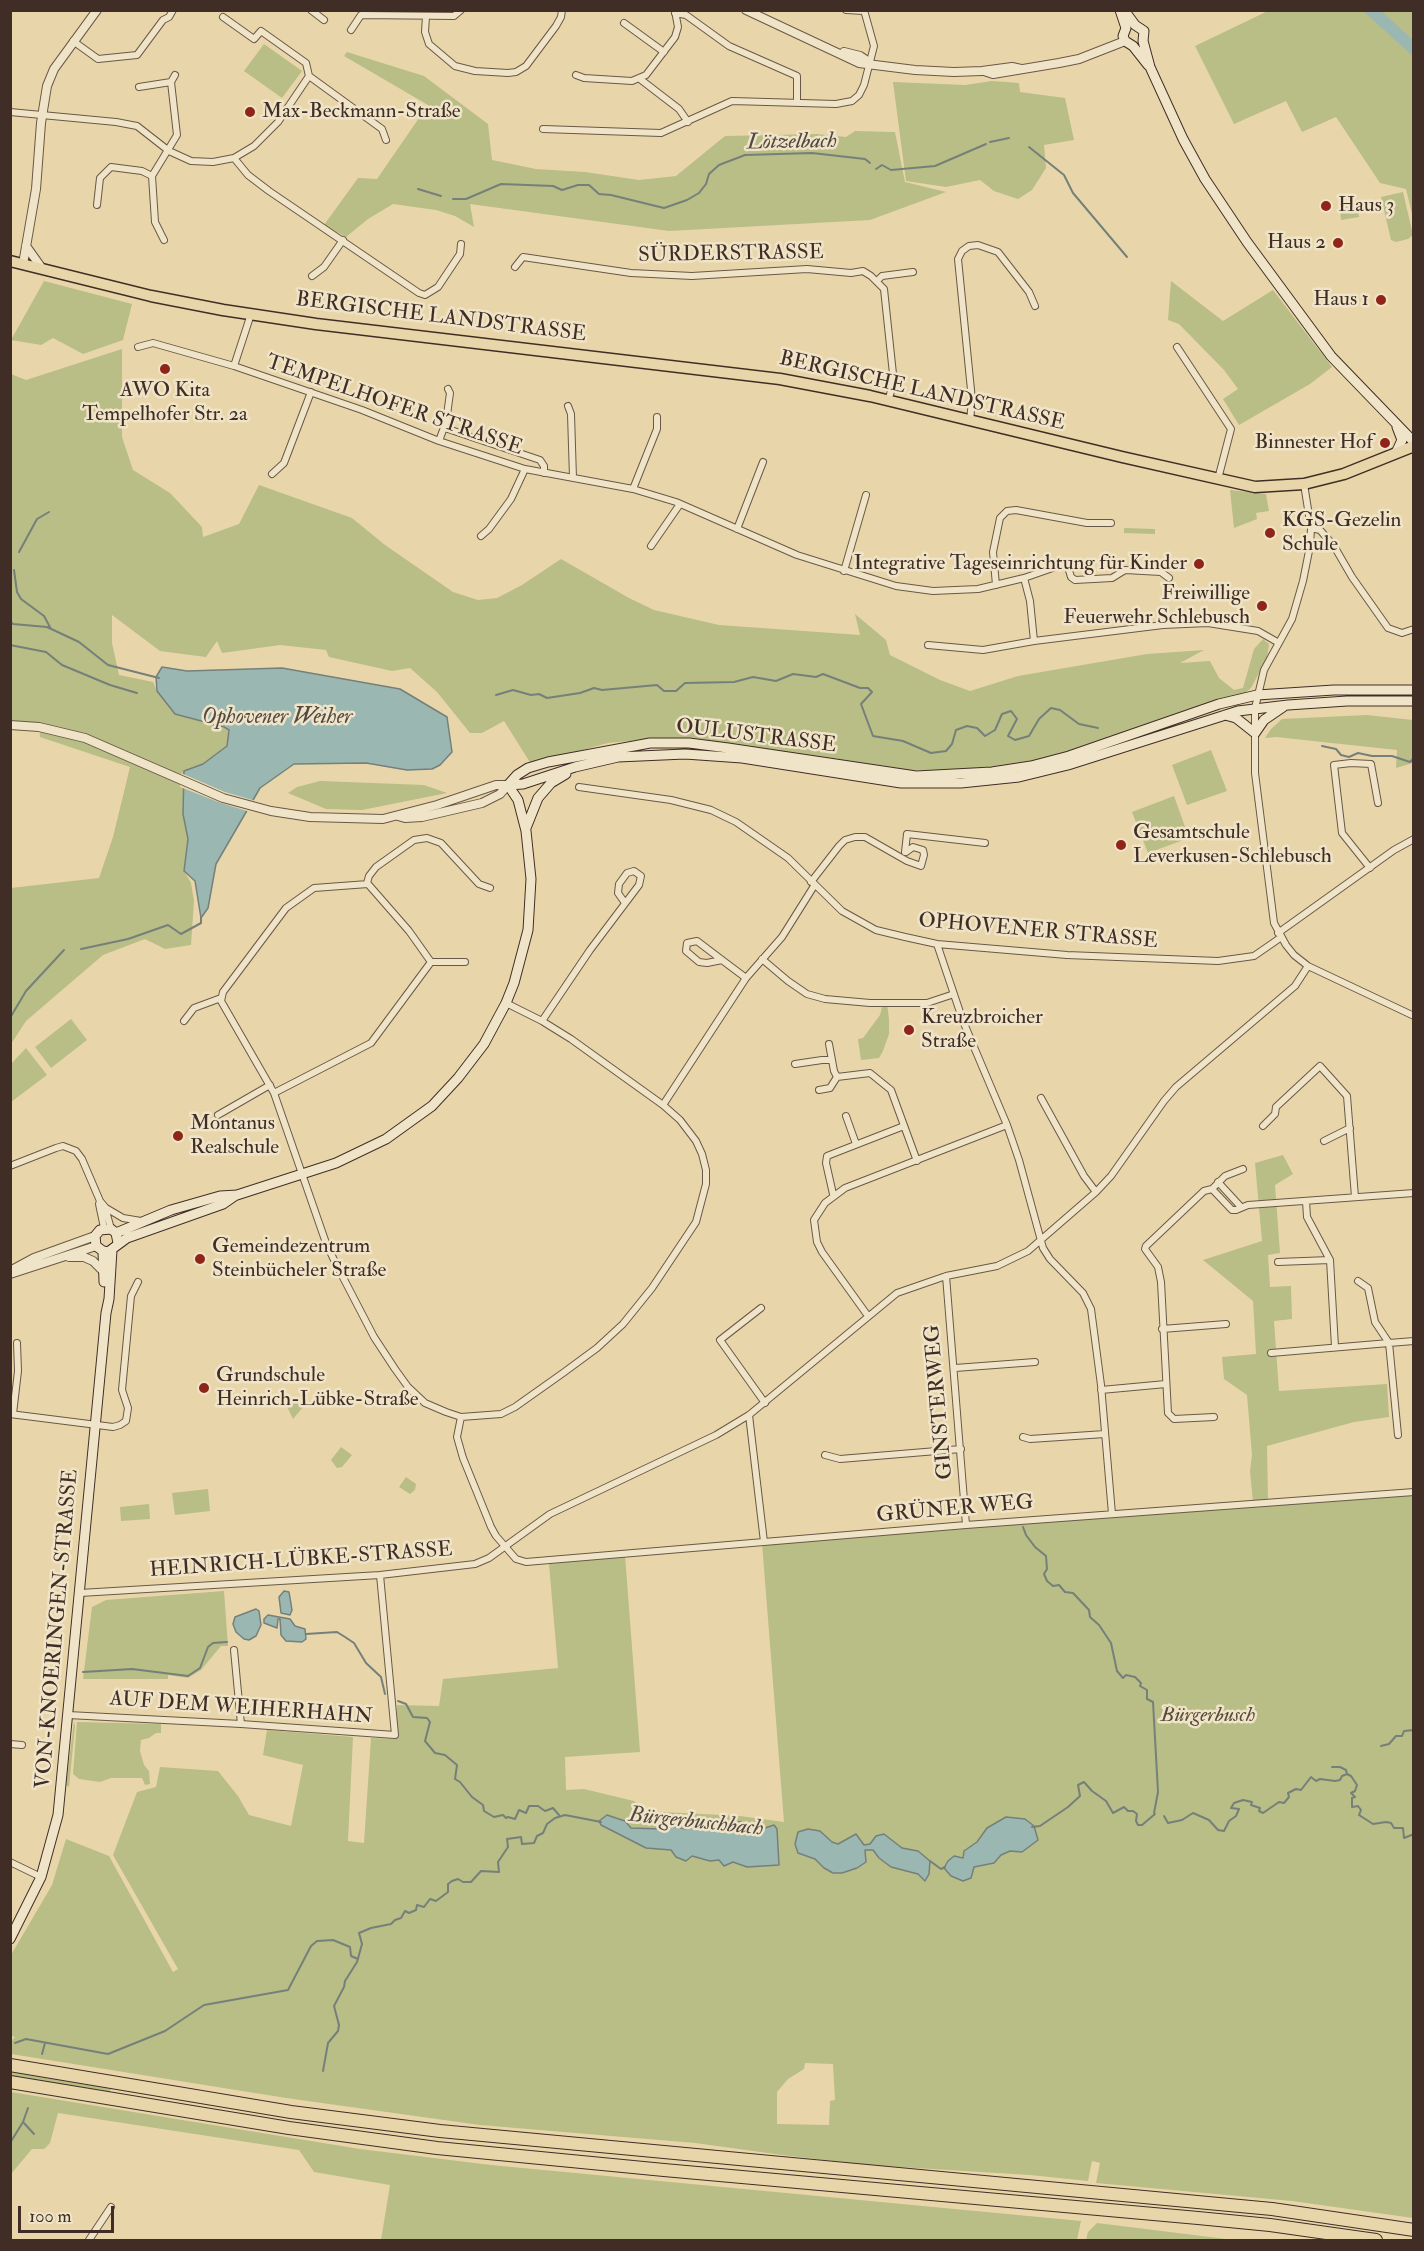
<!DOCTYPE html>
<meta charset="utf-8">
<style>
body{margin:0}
#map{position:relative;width:1424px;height:2251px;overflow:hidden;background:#e8d6aa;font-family:"IM FELL Double Pica",serif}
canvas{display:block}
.frame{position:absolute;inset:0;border:12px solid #402e26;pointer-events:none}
.scale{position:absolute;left:18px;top:2206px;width:96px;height:27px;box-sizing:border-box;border:3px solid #402e26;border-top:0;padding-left:8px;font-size:18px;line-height:21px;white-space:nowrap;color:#402e26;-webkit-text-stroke:4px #f0e4c8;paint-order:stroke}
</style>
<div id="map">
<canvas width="1424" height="2251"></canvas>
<div class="frame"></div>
<div class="scale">100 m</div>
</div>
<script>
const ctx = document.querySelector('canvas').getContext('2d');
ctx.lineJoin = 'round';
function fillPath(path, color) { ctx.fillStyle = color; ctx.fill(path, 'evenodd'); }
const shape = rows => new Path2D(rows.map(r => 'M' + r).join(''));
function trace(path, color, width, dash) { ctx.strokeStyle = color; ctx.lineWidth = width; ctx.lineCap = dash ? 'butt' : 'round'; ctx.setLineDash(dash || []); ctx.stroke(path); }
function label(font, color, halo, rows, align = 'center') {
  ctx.font = font + ' "IM FELL Double Pica",serif'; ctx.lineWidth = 5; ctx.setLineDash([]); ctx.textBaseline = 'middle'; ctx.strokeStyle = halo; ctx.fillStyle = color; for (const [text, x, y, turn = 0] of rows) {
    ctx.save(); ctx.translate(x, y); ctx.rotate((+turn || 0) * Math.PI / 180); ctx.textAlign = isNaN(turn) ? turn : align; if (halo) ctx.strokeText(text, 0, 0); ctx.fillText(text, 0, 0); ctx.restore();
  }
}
fillPath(shape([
 [1270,10,1413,11,1413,218,1406,189,1380,183,1336,117,1302,132,1286,101,1234,124,1195,46],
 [264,44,302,71,282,98,244,71],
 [347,52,424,76,488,124,492,160,536,169,585,172,639,180,676,176,725,136,817,134,846,137,855,131,895,132,905,182,946,192,870,220,669,231,470,204,474,227,455,216,436,210,393,204,368,219,346,237,324,225,358,178,377,179,428,105,344,56],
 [992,81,1019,83,1020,92,1065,98,1074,140,1044,145,1046,168,1032,190,1018,199,994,191,980,180,946,187,906,181,893,82,965,85],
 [1403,192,1413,235,1408,239,1396,242,1391,240,1381,197],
 [1357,203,1359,217,1341,220,1340,206],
 [44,281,132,304,123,340,83,354,53,338,41,345,11,340],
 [1171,281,1223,321,1273,290,1332,367,1310,384,1239,425,1223,399,1238,389,1224,370,1179,324,1168,320],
 [122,349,122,437,133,470,170,493,202,527,203,537,239,524,259,485,352,518,385,545,453,592,478,600,497,598,522,585,561,559,629,598,654,610,719,625,860,635,855,614,886,640,890,655,940,680,970,691,1018,676,1147,654,1204,650,1180,663,1210,661,1219,678,1234,690,1243,688,1254,649,1263,639,1269,644,1267,658,1251,688,1245,693,1097,744,1035,761,973,770,905,770,854,764,754,747,681,739,653,739,608,743,531,764,504,721,482,733,470,733,437,692,410,668,392,671,329,657,326,650,280,645,222,653,217,641,206,657,160,651,112,615,112,643,119,675,153,682,157,691,203,721,229,730,227,746,203,764,183,814,188,839,184,871,191,883,194,901,191,945,165,949,145,939,103,955,26,1021,11,1044,11,888,99,878,113,837,130,767,40,737,39,725,11,720,11,374,26,380],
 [1230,490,1266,494,1269,511,1256,513,1257,519,1234,528],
 [1124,528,1155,529,1155,534,1124,533],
 [1367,715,1413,720,1413,763,1396,768,1397,750,1276,737,1265,738,1271,729,1282,719],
 [1211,750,1227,791,1187,805,1172,765],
 [320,781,424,785,447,793,362,810,326,809,288,793,297,787],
 [1174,796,1189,838,1148,853,1132,812],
 [883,1003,887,1003,889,1019,889,1034,883,1051,879,1058,861,1060,858,1039,863,1038,880,1015],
 [71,1019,87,1040,51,1068,35,1047],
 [26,1048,47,1075,11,1102,11,1064],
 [1283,1155,1293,1174,1275,1185,1280,1253,1268,1255,1270,1287,1291,1286,1292,1319,1274,1321,1279,1391,1387,1384,1389,1417,1354,1422,1267,1446,1268,1501,1253,1503,1250,1471,1252,1455,1247,1395,1224,1379,1222,1357,1256,1354,1253,1301,1203,1260,1262,1241,1255,1163],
 [290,1397,303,1407,293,1419,284,1400],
 [341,1447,352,1455,342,1467,337,1468,331,1460],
 [406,1477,416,1484,415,1490,410,1494,399,1487],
 [208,1489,210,1511,175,1515,172,1493],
 [1413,1494,1413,2218,1292,2201,1096,2183,1100,2163,1092,2161,1088,2181,1030,2175,867,2165,782,2155,695,2143,480,2125,286,2098,11,2054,10,2042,15,2037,11,2036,11,1955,52,1885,66,1839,109,1856,173,1972,178,1969,113,1855,137,1792,156,1787,160,1767,218,1771,238,1796,249,1815,291,1826,303,1765,263,1755,267,1730,353,1737,348,1841,364,1843,371,1738,396,1739,397,1705,439,1706,443,1679,558,1668,549,1564,625,1555,640,1752,565,1757,566,1790,584,1789,634,1801,644,1811,740,1816,784,1822,762,1543],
 [805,2063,833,2064,835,2100,830,2101,829,2125,777,2124,777,2092,788,2079,804,2069],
 [149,1504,150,1519,121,1521,120,1507],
 [224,1591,228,1646,221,1646,201,1670,188,1678,168,1675,168,1679,83,1679,92,1607,106,1600],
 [74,1721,75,1726,69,1787,66,1785],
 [77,1722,161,1724,161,1733,156,1733,149,1738,141,1740,140,1751,144,1765,149,1771,150,1784,145,1785,142,1778,111,1778,100,1782,79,1779,73,1774],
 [11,2072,111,2089,109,2092,11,2076],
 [11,2092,360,2149,491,2165,1081,2221,1077,2240,381,2240,390,2185,314,2172,299,2150,58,2113,50,2143,44,2149,32,2149,11,2174],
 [1097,2223,1218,2238,1235,2240,1086,2240,1088,2232]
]), '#b9bd86');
const water = shape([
 [162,667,187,671,282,668,400,689,447,717,452,752,440,765,432,769,407,770,366,763,294,764,260,788,216,864,208,908,201,918,195,881,184,871,188,839,183,814,184,771,203,764,227,746,229,730,224,727,175,714,157,691,156,677,162,667],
 [284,1591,289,1592,292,1610,290,1615,281,1613,279,1597,284,1591],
 [256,1609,259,1611,261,1625,256,1636,249,1640,244,1639,236,1632,233,1624,235,1617,256,1609],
 [268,1615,290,1619,295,1626,305,1629,306,1639,302,1642,286,1641,281,1635,280,1619,278,1619,277,1628,264,1623,264,1619,268,1615],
 [607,1815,625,1821,631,1828,663,1829,671,1826,686,1829,710,1821,743,1822,765,1828,774,1825,777,1829,779,1865,747,1867,733,1862,724,1866,719,1860,710,1861,692,1856,686,1861,676,1857,671,1850,646,1848,601,1825,599,1821,607,1815],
 [1006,1817,1025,1819,1034,1826,1038,1840,1022,1852,1010,1851,1001,1855,994,1863,974,1867,971,1878,963,1881,951,1876,944,1868,948,1861,954,1856,963,1858,964,1851,977,1842,987,1828,1006,1817],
 [808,1829,820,1831,832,1842,838,1844,856,1834,864,1845,870,1844,876,1836,884,1834,902,1848,918,1851,930,1861,929,1874,925,1881,918,1874,891,1867,879,1858,873,1850,865,1850,866,1862,857,1868,842,1873,833,1873,824,1868,815,1859,798,1853,795,1844,798,1832,808,1829]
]);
fillPath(water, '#9ab7b2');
trace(water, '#76807a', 1.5);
fillPath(shape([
 [181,773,225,792,256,801,250,812,221,803,180,787]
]), '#e8d6aa');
trace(shape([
 [990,142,1009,138],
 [1029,147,1064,175,1073,193,1127,257],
 [876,169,882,165,891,170,935,166,986,144],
 [418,189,441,196],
 [453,199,466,199,501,184,553,186,562,190,578,185,589,185,599,194,611,195,664,208,687,200,699,193,706,184,709,174,719,165,745,155,812,153,865,159,870,163],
 [19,552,37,519,49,512],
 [14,570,17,592,21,599,44,616,51,629],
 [10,621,13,624,47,627,79,642,108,665,159,678],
 [10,645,46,652,62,665,110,685,137,693],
 [496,695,513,690,531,695,539,694,547,698,580,693,594,688,602,690,657,685,664,691,676,691,685,683,734,682,753,677,776,681,793,674,816,677,823,674,860,688,868,688,872,692,861,704,873,736,903,741,931,753,946,751,952,744,956,730,967,726,977,728,985,736,995,730,1002,714,1011,711,1017,719,1008,736,1015,740,1029,736,1039,719,1051,708,1060,710,1079,724,1098,728],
 [1322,746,1336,749,1341,755,1349,757,1358,753,1372,756,1392,756,1410,762,1414,758],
 [81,949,128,939,168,925,181,934,201,923,201,917],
 [10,1018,26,991,64,950],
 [1023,1527,1026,1535,1035,1547,1046,1556,1047,1569,1044,1574,1047,1581,1053,1586,1059,1585,1065,1592,1073,1593,1089,1610,1090,1617,1099,1625,1111,1643,1117,1671,1123,1678,1126,1675,1135,1677,1141,1683,1140,1686,1147,1690,1147,1699,1153,1702,1158,1792,1154,1813],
 [306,1634,337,1632,345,1637,354,1643,366,1663,381,1677,385,1694],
 [83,1672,132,1669,188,1676,200,1668,208,1647,213,1643,227,1642],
 [398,1701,406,1704,413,1717,427,1718,430,1722,425,1741,435,1753,445,1755,457,1765,455,1779,460,1782,472,1797,483,1805,484,1811,494,1817,503,1815,506,1818,508,1817,515,1819,519,1810,526,1813,529,1806,538,1806,545,1811,553,1808,559,1815],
 [1381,1746,1389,1744,1396,1736,1402,1736,1404,1731,1414,1730],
 [1332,1767,1340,1767,1346,1770,1347,1774],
 [1164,1816,1168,1823,1182,1820,1193,1813,1209,1820,1218,1830,1224,1831,1229,1821,1236,1816,1239,1809,1231,1808,1234,1803,1243,1800,1252,1802,1251,1805,1260,1808,1259,1811,1263,1813,1279,1802,1284,1803,1289,1797,1288,1793,1296,1789,1301,1790,1311,1777,1316,1781,1320,1779,1335,1781,1340,1780,1342,1776,1347,1774,1351,1776,1357,1785,1355,1791,1351,1793,1355,1797,1352,1798,1352,1807,1358,1806,1361,1810,1359,1815,1373,1824,1386,1822,1391,1823,1394,1828,1403,1828,1404,1838,1414,1834],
 [1032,1827,1040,1826,1068,1807,1080,1796,1078,1785,1084,1782,1092,1791,1106,1801,1113,1813,1124,1807,1128,1811,1133,1811,1137,1814,1136,1821,1138,1825,1142,1825,1155,1814],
 [930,1861,941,1869,945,1867],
 [15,2043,26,2039,108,2054,165,2031,204,2005,288,1990,311,1946,317,1941,333,1940,350,1947,351,1956,358,1959],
 [42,2054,45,2043],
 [323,2071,328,2043,338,2031,339,2025,334,2006,344,1987,345,1981,357,1962,362,1944,359,1933,371,1928,391,1924,395,1920,401,1918,405,1911,409,1913,416,1910,417,1905,424,1907,430,1899,436,1901,448,1892,448,1884,452,1881,458,1879,463,1882,471,1882,481,1871,499,1872,498,1862,508,1847,507,1839,521,1837,522,1844,534,1843,537,1836,543,1833,547,1824,555,1818,565,1815,601,1822],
 [23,2122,34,2134],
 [10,2143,23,2122,28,2108]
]), '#76807a', 2);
trace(shape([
 [1371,10,1414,49]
]), '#9ab7b2', 12);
const minor = shape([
 [311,10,324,20],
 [846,10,864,11],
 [675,13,686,15,729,46,797,76,797,103],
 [426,16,425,32,429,44,455,66,475,71,508,73,516,72,526,66,556,26,561,17,562,10],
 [223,17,254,39,261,31,306,63,309,76],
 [624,23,664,52],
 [351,30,361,15,454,16,461,10],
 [73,41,98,59,137,55,163,20,169,17,173,10],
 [576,75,584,78,632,81,646,75,675,37,678,27,675,11],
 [309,76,382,129,386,140],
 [640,79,679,109,688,122],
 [139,87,171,82],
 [10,112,116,122,137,126,169,151,191,161,213,162,234,158,254,146,278,122,309,76],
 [543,129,661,133,732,101,836,104,852,101,859,95,864,85,874,46,864,10],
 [234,158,248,175,269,191,419,293,425,295,438,287,460,254,461,244],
 [97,205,100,178,111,167,142,171,152,176],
 [164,240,155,222,152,176,177,135,171,82,175,75],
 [515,267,523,257,631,273,692,276,807,269,851,273,863,271,871,276,884,289,893,374,892,388,888,401],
 [312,276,324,267,343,240],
 [877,281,882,276,913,272],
 [138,347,153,343,234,366,362,410,439,441,525,469,633,489,676,502,797,555,896,586,933,591,978,589,1024,578,1064,564,1068,567,1071,577,1075,580,1112,578,1125,570,1161,572,1169,578],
 [1177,347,1231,429,1218,479],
 [234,366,251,314],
 [568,406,571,414,573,478],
 [970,421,972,400,958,259,962,251,969,246,978,245,998,252,1029,292,1035,306],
 [445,428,540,460,544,466,544,473],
 [439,441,446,422,450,393,448,389],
 [272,474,284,463,311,392],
 [1304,484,1311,528,1310,546,1303,581,1292,619,1264,670,1255,708,1255,773,1274,923,1286,945,1294,955,1308,966,1414,1016],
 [633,489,657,429,657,417],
 [1311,528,1320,530,1334,546,1352,577,1388,628,1402,633,1414,629],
 [737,529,763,462],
 [481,536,489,529,511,499,525,469],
 [651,546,680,504],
 [844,571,866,495],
 [1024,578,1030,601,1034,641],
 [996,585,993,552,1000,518,1007,511,1016,510,1087,523,1111,523],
 [928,645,983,650,1034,641,1163,625,1208,623,1258,631,1279,643],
 [579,787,671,800,711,810,736,822,788,858,842,911,876,930,905,937,937,944,1067,955,1218,961,1254,956,1280,938],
 [905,852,907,834,985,843],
 [1370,868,1342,833,1334,765,1351,763,1371,764,1378,803],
 [811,882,839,846,845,840,855,837,865,837,907,861,921,866,924,855,923,850,913,847,906,852],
 [367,883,369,876,376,867,414,840,427,838,441,843,479,884,490,888],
 [1278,933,1394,850,1414,839],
 [937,944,963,1021,1007,1125,1019,1160,1043,1248,1050,1259,1083,1293,1091,1309,1101,1385,1112,1514],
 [762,959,788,981,807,994,825,999,870,1003,927,1003,954,994],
 [722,960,707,963,699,962,686,951,687,943,697,941,722,960,746,978],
 [431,962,465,962],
 [184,1021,194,1008,221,998],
 [542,1021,590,950,639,885,641,876,634,871,627,873,619,884,618,893,625,903],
 [829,1044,834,1071,837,1077,870,1073,891,1090,917,1161],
 [795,1064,822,1060,832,1060],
 [819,1090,830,1088,837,1077],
 [274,1093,371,1043,431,962,409,931,368,884,314,888,286,908,223,992,221,1001,274,1093,326,1243,335,1262,374,1337,395,1369,408,1387,425,1403,446,1412,461,1417,501,1414,515,1407,563,1373,597,1348,623,1324,652,1288,696,1222,706,1184,706,1170,702,1154,696,1141,680,1120,663,1105,571,1039,542,1021,506,1003],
 [1041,1098,1084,1176,1096,1192],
 [663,1105,746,978,782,937,814,886],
 [218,1115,270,1085],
 [846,1116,856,1144],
 [1263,1126,1275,1114,1276,1107,1320,1066,1347,1096,1355,1197],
 [1324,1141,1350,1128],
 [10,1166,56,1148,63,1146,76,1151,82,1159,100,1201,105,1207,111,1229],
 [1218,1182,1241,1207],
 [1212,1189,1232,1210,1236,1210,1248,1205,1414,1193],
 [833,1194,826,1163,827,1156,904,1126],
 [100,1201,99,1204,104,1228],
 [1306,1201,1307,1217,1330,1260,1335,1347],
 [106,1208,123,1218,141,1221],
 [1278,1262,1330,1260],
 [946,1276,966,1525],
 [1358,1281,1368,1288,1375,1322,1389,1343,1414,1341],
 [761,1308,720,1340,765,1403],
 [868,1316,822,1252,817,1242,814,1220,825,1203,845,1188,1007,1125],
 [1162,1329,1226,1324],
 [1271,1353,1389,1343,1398,1435],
 [955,1368,1035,1362],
 [1101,1390,1166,1384],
 [10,1414,113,1427,120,1425,126,1421,128,1408,122,1390,131,1296,138,1282],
 [13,1414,18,1371,17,1343],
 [749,1415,764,1542],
 [461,1417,457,1437,463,1458,491,1527,496,1536,516,1559,526,1562,966,1525,1414,1492],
 [1214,1417,1174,1419,1168,1413,1161,1282,1158,1267,1145,1249,1146,1246,1204,1191,1212,1189,1225,1176,1243,1169],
 [1023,1437,1030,1439,1105,1434],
 [825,1455,840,1459,961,1449],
 [80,1593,380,1575,475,1564,489,1558,550,1514,716,1435,749,1415,897,1293,946,1276,997,1266,1028,1251,1096,1192,1111,1176,1164,1101,1176,1087,1295,986,1308,966],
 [234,1650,241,1724],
 [68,1715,241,1724,395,1735,380,1575],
 [10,1744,22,1745],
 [10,1862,41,1877],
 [89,2240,111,2207]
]);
const tertiary = shape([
 [746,10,859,63,915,70,954,72,982,71,1012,67,1021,69],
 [844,52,860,56,869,62],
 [984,71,993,74,1059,63,1079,59,1125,41],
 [26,246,41,267],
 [23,264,36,189,41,123,47,86,54,69,97,10],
 [10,725,39,727,85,738,223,798,271,811,310,817,383,819,437,805,496,785,508,785],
 [398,816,405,818,422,817,482,803,500,794,508,785],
 [69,1257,84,1257,93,1261,103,1271],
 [10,1271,34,1258,95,1236],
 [10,1274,96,1246]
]);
const secondary = shape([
 [1120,10,1126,28,1123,36,1125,41,1133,46,1148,65],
 [1124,10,1135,25,1144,31,1143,41,1150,67,1183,139,1205,179,1247,242,1331,356,1414,442],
 [1396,453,1402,440,1397,427],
 [1225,715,1236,718,1255,733,1264,720,1283,707],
 [508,785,517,775,528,768,548,762,650,743,689,743,728,748,916,776,992,772,1031,766,1069,756,1219,704,1257,695,1334,690,1414,690],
 [508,785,523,784,575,767,618,757,685,754,742,758,901,783,961,783,1019,777,1068,765,1238,711,1288,705,1347,701,1414,701],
 [526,828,538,798,551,783,566,774],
 [116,1233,171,1210,220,1196,237,1195,336,1163,386,1139,432,1106,458,1078,484,1044,506,1003,514,983,528,930,531,879,526,831,518,800,508,785],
 [118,1243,116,1233,111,1229,100,1230,95,1236,96,1246,103,1251,108,1252,127,1238,223,1204,236,1195],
 [103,1251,104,1282],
 [10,1939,41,1877,58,1815,106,1313,109,1299,112,1250]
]);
const primary = shape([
 [10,261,151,296,223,310,316,324,780,379,870,396,1122,457,1255,487,1304,484,1344,474,1414,446]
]);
const motorway = shape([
 [10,2065,291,2112,440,2131,1272,2209,1414,2230],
 [10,2082,289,2128,437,2148,664,2170,1198,2218,1270,2225,1376,2240]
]);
trace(minor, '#6a5847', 8);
trace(tertiary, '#6a5847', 10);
trace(secondary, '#402e26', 11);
trace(primary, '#402e26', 13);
trace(motorway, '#402e26', 14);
trace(minor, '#f0e4c8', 6);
trace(tertiary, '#f0e4c8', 8);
trace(secondary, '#f0e4c8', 9);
trace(primary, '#e8d6aa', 10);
trace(motorway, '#e8d6aa', 12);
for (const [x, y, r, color] of [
 [250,112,6,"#8f2418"],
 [1326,206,6,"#8f2418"],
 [1338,243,6,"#8f2418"],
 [1381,300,6,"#8f2418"],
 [165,369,6,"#8f2418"],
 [1385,443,6,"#8f2418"],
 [1270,533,6,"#8f2418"],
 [1199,564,6,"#8f2418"],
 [1262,606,6,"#8f2418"],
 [1121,845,6,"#8f2418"],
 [909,1030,6,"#8f2418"],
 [178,1136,6,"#8f2418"],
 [200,1259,6,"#8f2418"],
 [204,1388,6,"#8f2418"]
]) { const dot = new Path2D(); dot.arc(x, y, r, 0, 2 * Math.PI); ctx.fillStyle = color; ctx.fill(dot); trace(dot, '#f0e4c8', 2); }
label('21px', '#402e26', '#f0e4c8', [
 ["Max-Beckmann-Straße",262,112],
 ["Haus 3",1338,206],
 ["Haus 2",1326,243,"right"],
 ["Haus 1",1369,300,"right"],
 ["AWO Kita",165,391,"center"],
 ["Tempelhofer Str. 2a",165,415,"center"],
 ["Binnester Hof",1373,443,"right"],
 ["KGS-Gezelin",1282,521],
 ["Schule",1282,545],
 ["Integrative Tageseinrichtung für Kinder",1187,564,"right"],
 ["Freiwillige",1250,594,"right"],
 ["Feuerwehr Schlebusch",1250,618,"right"],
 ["Gesamtschule",1133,833],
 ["Leverkusen-Schlebusch",1133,857],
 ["Kreuzbroicher",921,1018],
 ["Straße",921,1042],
 ["Montanus",190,1124],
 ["Realschule",190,1148],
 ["Gemeindezentrum",212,1247],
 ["Steinbücheler Straße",212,1271],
 ["Grundschule",216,1376],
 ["Heinrich-Lübke-Straße",216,1400]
], 'left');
label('21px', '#402e26', '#f0e4c8', [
 ["SÜRDERSTRASSE",731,255,-1],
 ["BERGISCHE LANDSTRASSE",441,318,7],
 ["BERGISCHE LANDSTRASSE",922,392,13],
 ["TEMPELHOFER STRASSE",394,406,19],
 ["OULUSTRASSE",756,737,7],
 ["OPHOVENER STRASSE",1038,932,5],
 ["GINSTERWEG",940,1402,-95],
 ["GRÜNER WEG",955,1510,-5],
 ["HEINRICH-LÜBKE-STRASSE",301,1561,-4],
 ["VON-KNOERINGEN-STRASSE",58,1629,-85],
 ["AUF DEM WEIHERHAHN",241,1709,4]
]);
label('italic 21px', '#584b39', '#f0e4c8', [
 ["Bürgerbusch",1208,1716]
]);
label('italic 22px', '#524942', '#f0e4c8', [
 ["Lötzelbach",792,143,-1],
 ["Ophovener Weiher",277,718],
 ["Bürgerbuschbach",696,1823,6]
]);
</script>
